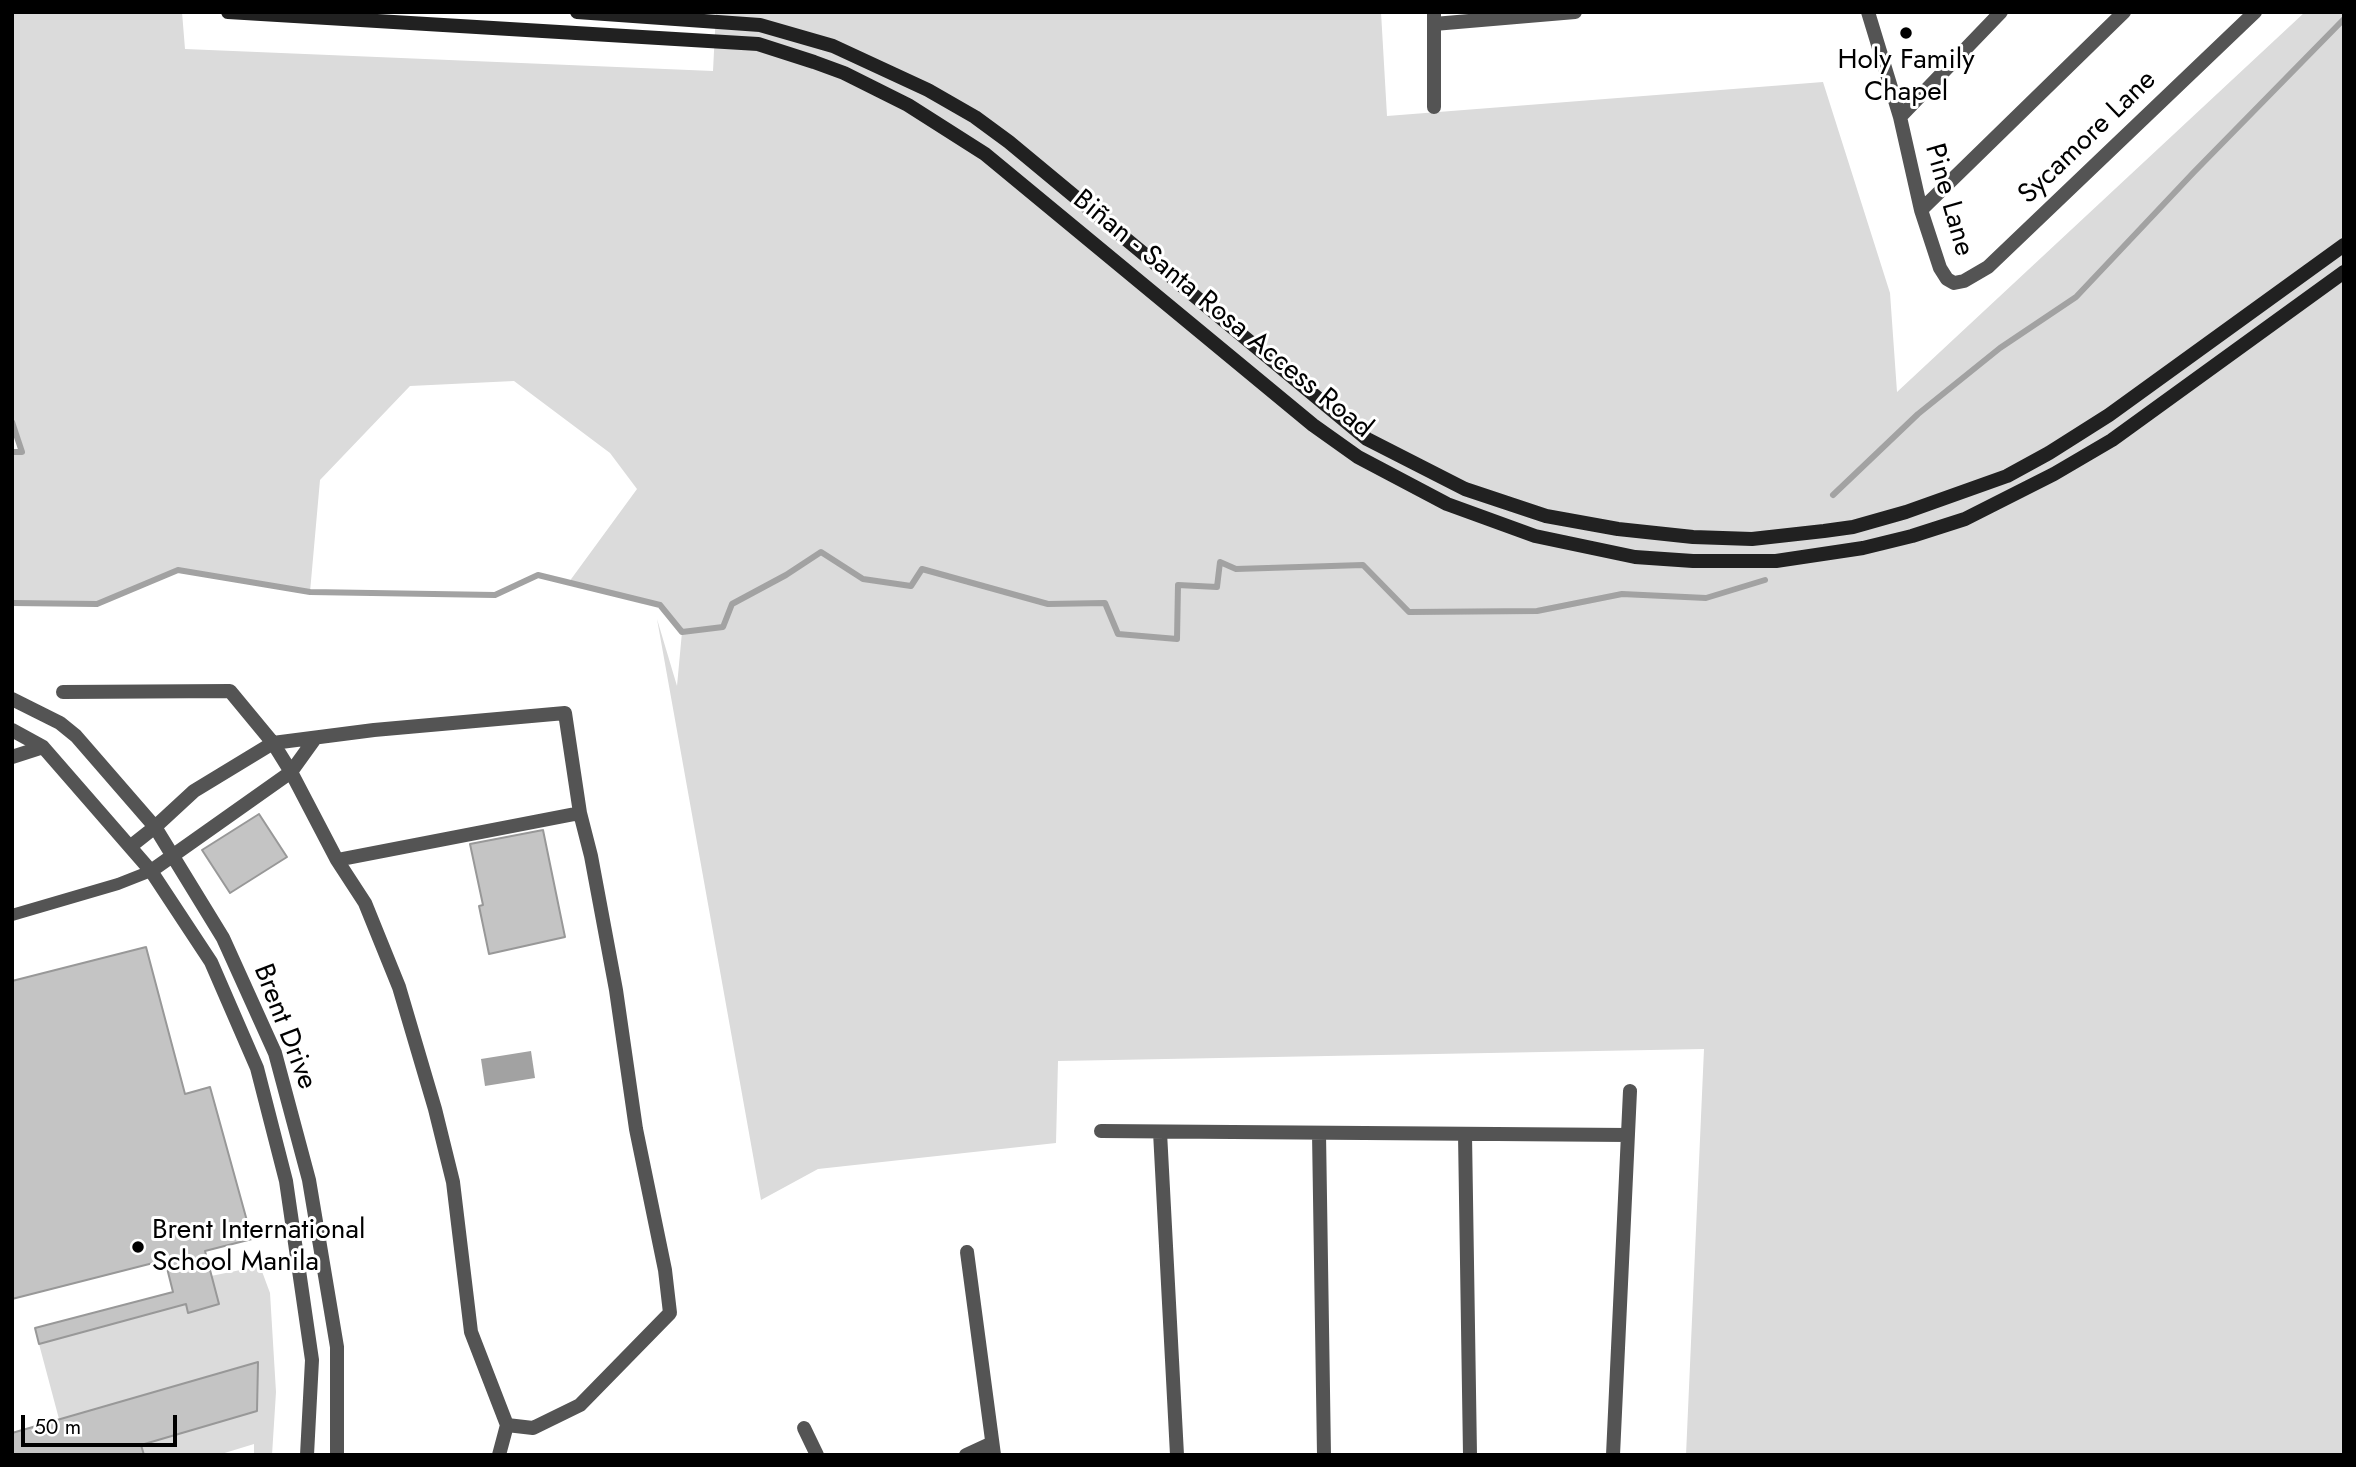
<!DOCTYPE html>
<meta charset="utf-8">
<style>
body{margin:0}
#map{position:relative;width:2356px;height:1467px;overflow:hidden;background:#fff;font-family:Jost,sans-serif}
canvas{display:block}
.frame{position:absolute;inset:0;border:14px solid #000;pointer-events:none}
.scale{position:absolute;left:21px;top:1415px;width:156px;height:32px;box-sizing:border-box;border:4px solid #000;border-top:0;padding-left:9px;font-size:21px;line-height:24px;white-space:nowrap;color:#000;-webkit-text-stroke:5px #fff;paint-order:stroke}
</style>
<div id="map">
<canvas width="2356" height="1467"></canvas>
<div class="frame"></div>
<div class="scale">50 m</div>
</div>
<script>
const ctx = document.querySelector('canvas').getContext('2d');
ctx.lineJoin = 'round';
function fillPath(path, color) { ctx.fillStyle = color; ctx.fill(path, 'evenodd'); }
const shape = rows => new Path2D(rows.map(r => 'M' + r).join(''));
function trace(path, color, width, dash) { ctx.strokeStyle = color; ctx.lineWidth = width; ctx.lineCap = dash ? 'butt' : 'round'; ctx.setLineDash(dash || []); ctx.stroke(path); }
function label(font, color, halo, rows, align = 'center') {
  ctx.font = font + ' Jost,sans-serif'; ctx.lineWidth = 6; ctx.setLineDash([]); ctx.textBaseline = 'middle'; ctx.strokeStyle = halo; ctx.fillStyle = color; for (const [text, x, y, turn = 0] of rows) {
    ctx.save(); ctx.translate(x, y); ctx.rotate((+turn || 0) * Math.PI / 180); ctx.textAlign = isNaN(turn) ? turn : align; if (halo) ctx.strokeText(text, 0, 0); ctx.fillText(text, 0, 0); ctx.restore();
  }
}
fillPath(shape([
 [12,12,182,12,185,49,713,71,716,12,1381,12,1387,116,1823,82,1890,293,1897,392,2305,12,2344,12,2344,1455,1686,1455,1704,1049,1058,1061,1056,1143,818,1169,761,1200,657,619,677,686,682,632,660,605,569,582,637,489,610,453,514,381,410,386,320,480,310,592,178,570,97,604,12,603,12,452,21,451,12,422],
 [260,1266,270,1293,276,1392,272,1455,254,1455,254,1444,218,1455,144,1455,141,1445,257,1363,59,1419,39,1344,186,1304,188,1313,218,1304,211,1276]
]), '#dbdbdb');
fillPath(shape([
 [531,1051,535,1078,485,1086,481,1059]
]), '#a2a2a2');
trace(shape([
 [12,422,22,452,12,452],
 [1833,495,1918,414,2000,348,2076,297,2194,172,2344,19],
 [12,603,97,604,178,570,310,592,495,595,538,575,660,605,682,632,723,627,732,604,786,575,821,552,863,579,911,586,922,569,1048,604,1105,603,1118,634,1177,639,1178,585,1217,587,1220,562,1236,569,1363,565,1409,612,1537,611,1622,594,1706,598,1765,580]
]), '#a2a2a2', 6);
const building = shape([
 [259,814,287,857,230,893,202,850,259,814],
 [543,830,565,937,489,954,479,906,483,905,470,844,543,830],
 [146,947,185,1094,210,1087,252,1239,205,1251,219,1304,188,1313,186,1304,39,1344,35,1328,173,1292,165,1260,12,1299,12,981,146,947],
 [258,1362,257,1411,141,1445,144,1455,12,1455,12,1433,258,1362]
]);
fillPath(building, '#c4c4c4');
trace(building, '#989898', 2);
trace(shape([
 [12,915,118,884,151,871]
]), '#545454', 12);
trace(shape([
 [1868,12,1900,117,1921,210,1940,268,1947,279,1954,283,1964,281,1988,267,2255,12],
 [1434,24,1575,12],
 [1434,107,1434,12],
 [1900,117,2001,12],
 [1921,210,2124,12],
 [63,692,230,691,273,743,291,772,337,860],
 [12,699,60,723,76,736,155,827,223,938,275,1053,309,1180,337,1347,337,1455],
 [12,730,43,747,151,871,211,962,257,1068,286,1181,312,1360,307,1455],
 [12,757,43,747],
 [131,846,155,827,194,791,273,743,374,730,565,713,580,813,591,856,616,990,636,1129,665,1270,670,1313,580,1405,533,1428,507,1425],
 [151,871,291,772,314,740],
 [1101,1131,1628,1135],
 [1160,1132,1177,1455],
 [1319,1133,1324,1455],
 [1465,1134,1470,1455],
 [967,1252,994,1455],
 [804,1428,817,1455],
 [499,1455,507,1425,471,1332,453,1182,435,1109,399,987,365,903,337,860,580,813],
 [966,1455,992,1443],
 [1613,1455,1630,1091]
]), '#545454', 14);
trace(shape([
 [228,12,758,44,814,62,844,73,908,105,985,154,1313,425,1358,457,1447,504,1535,536,1635,557,1693,561,1776,561,1863,548,1912,536,1965,519,2054,474,2112,440,2344,272],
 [577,12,760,25,833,46,928,90,975,117,1009,142,1367,439,1465,489,1546,516,1618,529,1693,537,1752,539,1824,531,1853,527,1906,512,2007,476,2049,453,2109,415,2344,245]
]), '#212121', 14);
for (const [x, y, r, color] of [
 [1906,33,7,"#000"],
 [138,1247,7,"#000"]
]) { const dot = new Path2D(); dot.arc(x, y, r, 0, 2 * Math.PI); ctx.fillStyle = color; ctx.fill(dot); trace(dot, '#fff', 2.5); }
label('28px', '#000', '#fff', [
 ["Holy Family",1906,61],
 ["Chapel",1906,93],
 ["Brent International",152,1231,"left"],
 ["School Manila",152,1263,"left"]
]);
label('28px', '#000', '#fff', [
 ["Sycamore Lane",2088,138,-44],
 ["Pine Lane",1948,200,74],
 ["Biñan - Santa Rosa Access Road",1222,315,39],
 ["Brent Drive",284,1027,69]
]);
</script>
